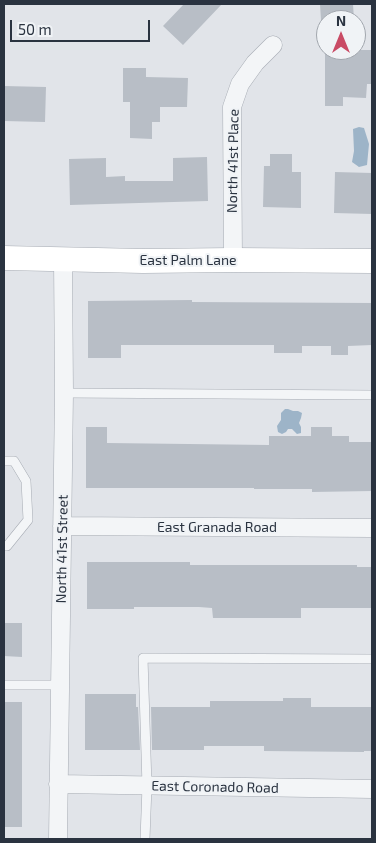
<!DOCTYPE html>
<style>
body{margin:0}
#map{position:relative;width:376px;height:843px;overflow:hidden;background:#e1e4e9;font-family:"Exo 2",sans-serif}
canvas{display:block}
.frame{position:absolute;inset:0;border:5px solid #2a3340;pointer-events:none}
.north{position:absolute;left:316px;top:10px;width:50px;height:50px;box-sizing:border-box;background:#f0f3f6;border:1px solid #a1a6ad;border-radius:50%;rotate:0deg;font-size:14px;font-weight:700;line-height:20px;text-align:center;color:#2a3340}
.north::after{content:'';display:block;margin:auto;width:18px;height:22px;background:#c94b65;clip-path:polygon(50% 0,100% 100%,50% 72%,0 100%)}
.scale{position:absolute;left:10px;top:20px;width:140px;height:22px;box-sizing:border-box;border:2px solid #2a3340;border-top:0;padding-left:6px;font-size:15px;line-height:18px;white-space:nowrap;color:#2a3340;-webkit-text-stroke:4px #f0f3f6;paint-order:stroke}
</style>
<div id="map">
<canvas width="376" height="843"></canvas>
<div class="frame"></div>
<div class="north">N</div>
<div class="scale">50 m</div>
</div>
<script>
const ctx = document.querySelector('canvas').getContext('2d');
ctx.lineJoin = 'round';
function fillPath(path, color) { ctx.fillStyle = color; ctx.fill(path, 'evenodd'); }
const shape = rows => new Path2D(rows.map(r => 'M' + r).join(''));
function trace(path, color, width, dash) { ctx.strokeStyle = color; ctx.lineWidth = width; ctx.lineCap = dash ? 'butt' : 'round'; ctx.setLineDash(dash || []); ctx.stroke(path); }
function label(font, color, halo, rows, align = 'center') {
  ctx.font = font + ' "Exo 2",sans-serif'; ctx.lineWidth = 4; ctx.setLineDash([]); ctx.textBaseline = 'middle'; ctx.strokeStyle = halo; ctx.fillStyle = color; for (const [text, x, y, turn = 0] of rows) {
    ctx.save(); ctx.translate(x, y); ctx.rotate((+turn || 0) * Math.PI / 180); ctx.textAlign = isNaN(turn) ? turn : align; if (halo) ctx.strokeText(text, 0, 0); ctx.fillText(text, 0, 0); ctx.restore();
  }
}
fillPath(shape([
 [359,127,364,128,369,144,367,165,359,167,352,162,354,151,353,129],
 [285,409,288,409,293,411,298,411,302,413,301,418,299,423,301,427,301,433,297,434,292,429,288,429,286,432,282,434,278,432,277,426,281,420,281,413]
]), '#9db4c8');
fillPath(shape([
 [184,4,222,4,183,45,163,26],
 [320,4,353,4,354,20,321,20],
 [325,50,372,50,372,84,367,84,366,98,343,97,343,106,325,106],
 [123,68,146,68,146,77,188,78,187,107,160,107,160,122,152,122,152,139,130,138,130,102,123,102],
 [4,86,46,87,45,122,4,121],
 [270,154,292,154,292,172,301,172,301,208,263,207,264,166,270,166],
 [207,157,208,201,70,205,69,159,106,158,106,177,125,176,125,181,173,181,173,158],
 [335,172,372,173,372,214,334,213],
 [192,300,192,302,372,303,372,345,348,346,348,355,331,355,331,346,302,346,302,353,274,353,274,345,121,345,121,358,88,358,88,301],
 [86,427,107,427,107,443,269,445,269,436,311,436,311,427,332,427,332,436,349,436,349,442,372,442,372,491,312,492,312,489,254,489,254,488,86,488],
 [87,562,190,562,190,565,357,565,357,567,372,567,372,608,301,608,301,618,213,618,212,608,199,607,134,607,134,609,87,609],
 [4,623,22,623,22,657,4,656],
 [85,694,136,694,136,707,138,707,140,750,85,750],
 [283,698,311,698,311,707,372,707,372,751,364,751,364,752,264,751,264,746,204,746,204,750,152,750,151,707,210,707,210,701,283,701],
 [4,702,22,702,22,827,4,827]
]), '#b8bec6');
const lane = shape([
 [64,393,372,395],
 [4,461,14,461,26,481,28,520,7,546,4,546],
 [4,685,59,685],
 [145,839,147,786,143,658,372,659]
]);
const street = shape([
 [233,260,232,107,240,84,255,63,273,45],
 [62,526,372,528],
 [58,784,372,789],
 [58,839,64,393,63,259]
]);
const secondary = shape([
 [4,258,143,261,233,260,372,261]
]);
trace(lane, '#a6abb3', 10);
trace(street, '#a6abb3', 19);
trace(secondary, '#a6abb3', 25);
trace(lane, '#f3f5f7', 9);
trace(street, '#f3f5f7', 18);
trace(secondary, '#fff', 24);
label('14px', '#2a3340', '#f0f3f6', [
 ["North 41st Place",233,161,-89],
 ["East Palm Lane",188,260],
 ["East Granada Road",217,527],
 ["North 41st Street",62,549,-89],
 ["East Coronado Road",215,787,1]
]);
</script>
